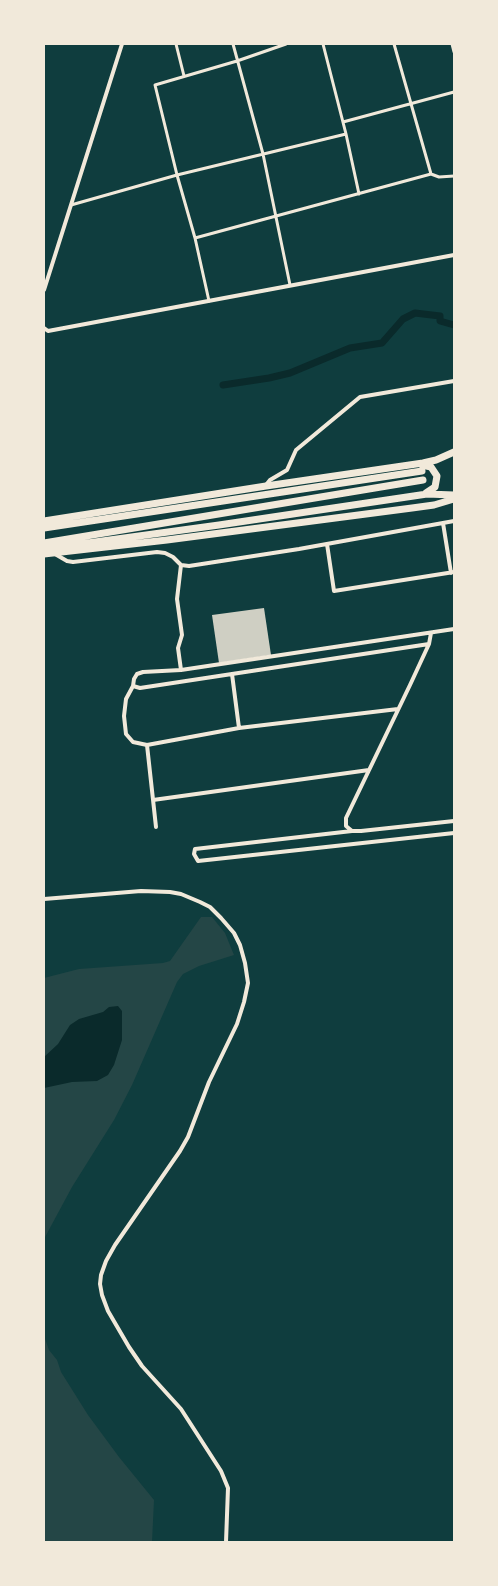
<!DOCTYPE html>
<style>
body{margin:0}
#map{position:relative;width:498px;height:1586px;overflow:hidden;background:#0f3d3e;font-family:Cabin,sans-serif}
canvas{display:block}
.frame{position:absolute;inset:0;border:45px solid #f1e9da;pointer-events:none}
</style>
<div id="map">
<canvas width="498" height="1586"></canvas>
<div class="frame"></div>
</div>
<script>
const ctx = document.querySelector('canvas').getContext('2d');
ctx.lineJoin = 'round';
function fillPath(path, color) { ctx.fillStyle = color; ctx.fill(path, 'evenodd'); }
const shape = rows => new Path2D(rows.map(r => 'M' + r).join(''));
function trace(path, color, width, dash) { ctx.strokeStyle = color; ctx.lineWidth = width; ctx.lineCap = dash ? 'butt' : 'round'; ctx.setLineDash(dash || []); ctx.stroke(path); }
fillPath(shape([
 [201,917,212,917,225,933,234,955,199,966,183,974,177,982,132,1085,114,1120,72,1187,44,1239,44,978,79,969,163,963,170,961],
 [44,1336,49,1350,57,1360,61,1372,88,1415,119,1457,154,1500,152,1542,44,1542]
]), '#244646');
fillPath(shape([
 [118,1006,122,1011,122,1040,114,1065,108,1075,97,1081,72,1082,44,1088,44,1057,58,1044,70,1025,79,1019,103,1012,109,1007]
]), '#0a2a2b');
trace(shape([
 [223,385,269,378,290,373,350,348,382,343,403,319,415,313,440,316,440,321,454,325]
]), '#0a2a2b', 7);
fillPath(shape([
 [264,608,271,655,219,663,212,615]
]), '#cfcfc3');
trace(shape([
 [176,44,184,76],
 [233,44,263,154,290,285],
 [323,44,346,134,359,194],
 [394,44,431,174],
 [452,44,454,52],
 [343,122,454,92],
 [71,205,177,175,346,134],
 [195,238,431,174,439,177,454,176],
 [209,301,195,238,177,175,155,85,237,61,286,44]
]), '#f1e9da', 3);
trace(shape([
 [44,290,122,44],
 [44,328,48,331,454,255],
 [266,485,270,480,287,470,296,450,360,397,454,381],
 [443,523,451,573],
 [327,544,334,591,454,572],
 [55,554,67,561,73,562,157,552,165,553,173,557,181,565,189,566,299,549,454,521],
 [431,633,429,644,410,685,346,818,346,826,352,831,361,831,454,821],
 [429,644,140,688,133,686,134,679,137,674,143,672,181,670,454,629],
 [181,670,178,648,182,635,177,599,181,565],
 [232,674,239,728],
 [133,686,126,699,124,716,126,734,133,742,147,745],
 [153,800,369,770],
 [156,827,147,745,239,728,398,709],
 [352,831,195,849,194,854,198,861,454,833],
 [44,899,141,891,170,892,181,894,200,902,210,907,221,918,234,933,240,945,245,963,248,983,244,1002,237,1024,209,1082,188,1137,180,1151,115,1245,106,1261,101,1275,100,1284,102,1295,108,1311,129,1347,142,1366,181,1409,221,1471,228,1488,226,1542]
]), '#f1e9da', 4);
trace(shape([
 [422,465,431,467,437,476,435,487,426,493],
 [44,521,266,486,423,463,436,460,454,452],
 [44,528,422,471],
 [44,543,423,480],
 [44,549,219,525,427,494,454,495],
 [44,554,167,540,412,508,434,505,454,499]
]), '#f1e9da', 7);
</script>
